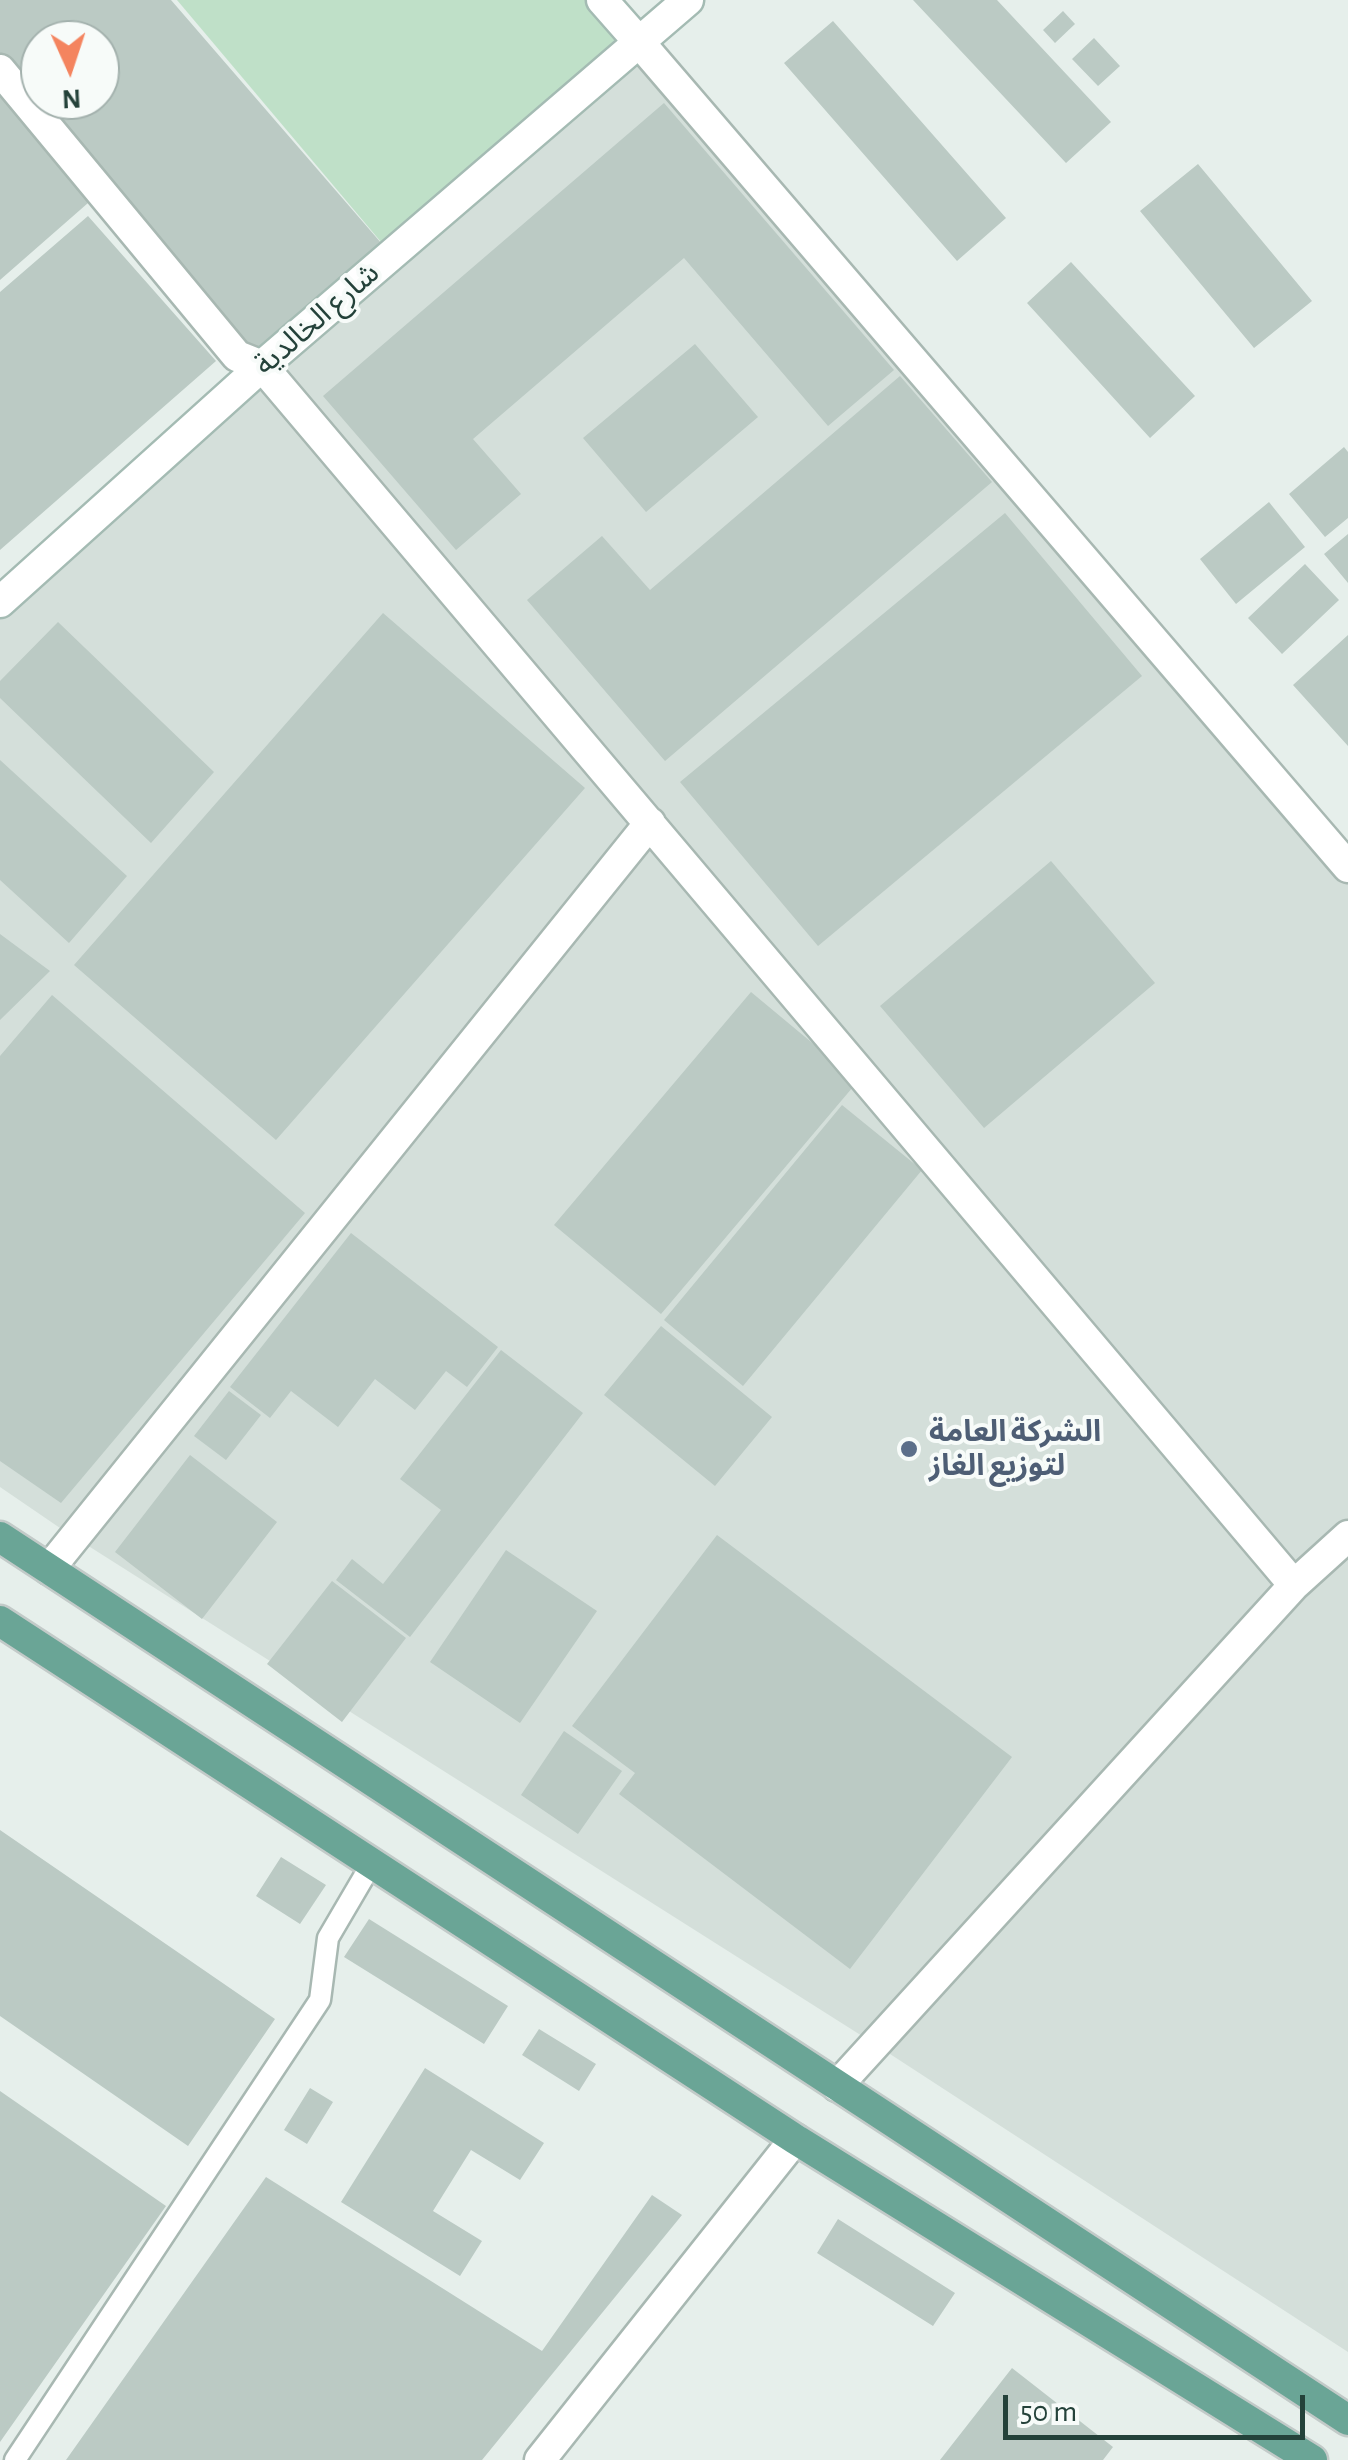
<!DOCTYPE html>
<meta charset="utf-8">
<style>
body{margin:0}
#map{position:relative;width:1348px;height:2460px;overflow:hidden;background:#e6efeb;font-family:"Alegreya Sans",sans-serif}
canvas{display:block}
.north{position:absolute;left:20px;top:20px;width:100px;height:100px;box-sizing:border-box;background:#f7fbf9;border:2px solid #a3b1ad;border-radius:50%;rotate:177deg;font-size:28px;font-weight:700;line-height:40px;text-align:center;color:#24423a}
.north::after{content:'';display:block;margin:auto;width:35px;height:45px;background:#f4845f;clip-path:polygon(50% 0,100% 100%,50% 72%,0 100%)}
.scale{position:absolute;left:1003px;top:2395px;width:302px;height:45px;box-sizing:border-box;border:5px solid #24423a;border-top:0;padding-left:12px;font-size:30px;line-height:35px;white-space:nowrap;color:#24423a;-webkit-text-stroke:8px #f7fbf9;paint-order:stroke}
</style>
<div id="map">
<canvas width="1348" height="2460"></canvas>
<div class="north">N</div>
<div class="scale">50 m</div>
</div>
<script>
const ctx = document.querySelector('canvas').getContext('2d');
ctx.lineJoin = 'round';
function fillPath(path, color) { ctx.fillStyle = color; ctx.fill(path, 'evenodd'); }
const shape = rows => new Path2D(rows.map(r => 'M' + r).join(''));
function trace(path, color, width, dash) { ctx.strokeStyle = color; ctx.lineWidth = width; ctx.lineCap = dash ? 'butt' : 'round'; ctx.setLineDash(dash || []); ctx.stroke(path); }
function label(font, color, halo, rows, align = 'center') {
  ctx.font = font + ' "Alegreya Sans","Noto Sans Arabic",sans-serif'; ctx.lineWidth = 8; ctx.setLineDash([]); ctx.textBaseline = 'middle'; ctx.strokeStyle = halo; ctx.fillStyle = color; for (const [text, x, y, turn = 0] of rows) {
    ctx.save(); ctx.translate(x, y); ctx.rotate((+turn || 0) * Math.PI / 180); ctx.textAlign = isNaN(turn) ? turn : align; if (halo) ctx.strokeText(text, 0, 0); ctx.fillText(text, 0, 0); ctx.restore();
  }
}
fillPath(shape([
 [639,42,1348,867,1348,2352,870,2041,60,1528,0,1487,0,602]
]), '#d4dfda');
fillPath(shape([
 [177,0,602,0,639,42,392,255]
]), '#bfe0c8');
fillPath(shape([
 [0,0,171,0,382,244,252,356,0,65],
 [40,40,100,40,100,100,40,100],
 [913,0,997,0,1111,122,1066,163],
 [1063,11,1075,24,1055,43,1043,30],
 [833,21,1006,218,957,261,784,63],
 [1094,38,1120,66,1098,86,1072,59],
 [0,87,96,196,0,280],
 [664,103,894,370,828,426,684,258,473,439,521,494,456,550,323,396],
 [1198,164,1312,301,1254,348,1140,211],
 [88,216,216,361,0,550,0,292],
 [1071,262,1195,396,1150,438,1027,303],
 [695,344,758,417,646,512,583,438],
 [900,376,992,482,665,761,527,600,602,536,650,590],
 [1344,447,1348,452,1348,518,1325,537,1289,494],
 [1269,502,1305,547,1236,604,1200,559],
 [1005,513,1142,676,818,946,680,782],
 [1348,534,1348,583,1324,554],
 [1305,564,1339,600,1282,654,1248,618],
 [383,613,585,788,276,1140,74,965],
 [58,622,214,772,151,843,0,698,0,681],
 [1348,635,1348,746,1293,685],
 [0,760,127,876,69,943,0,880],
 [1051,861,1155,983,984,1128,880,1006],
 [0,934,50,971,0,1020],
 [751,992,858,1081,661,1314,554,1225],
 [52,995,305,1213,61,1503,0,1461,0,1056],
 [842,1105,922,1170,743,1386,664,1320],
 [351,1233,498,1347,467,1387,446,1371,415,1410,375,1379,338,1427,291,1391,270,1418,230,1387],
 [661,1326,772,1417,715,1486,604,1395],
 [501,1350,583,1413,410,1637,336,1580,352,1559,383,1584,441,1510,400,1479],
 [229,1391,261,1415,226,1460,194,1436],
 [190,1455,277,1522,202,1619,115,1552],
 [717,1535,1012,1757,850,1969,619,1794,635,1773,572,1726],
 [506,1550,597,1611,520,1723,430,1662],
 [332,1581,406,1638,342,1722,267,1664],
 [564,1731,622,1771,578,1834,521,1795],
 [0,1830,275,2019,188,2146,0,2016],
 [281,1857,326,1885,300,1924,256,1896],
 [369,1919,508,2006,484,2044,344,1957],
 [539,2029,596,2064,579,2091,522,2055],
 [425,2068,544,2143,520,2180,471,2150,433,2211,482,2241,460,2276,341,2202],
 [310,2088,333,2102,307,2144,284,2130],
 [0,2091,166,2206,0,2442],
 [266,2177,542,2351,652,2195,682,2215,482,2460,66,2460],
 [838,2219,955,2293,933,2326,817,2253],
 [1012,2368,1113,2447,1103,2460,940,2460]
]), '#bbcac4');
const service = shape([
 [15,2460,320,2000,328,1938,372,1863]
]);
const minor = shape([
 [639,42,1348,867],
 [0,70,237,356,262,366,1294,1585],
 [49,1569,650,823],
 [837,2086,1294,1585,1348,1536],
 [540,2460,795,2139]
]);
const secondary = shape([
 [602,0,639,42],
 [0,602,262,366,688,0]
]);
const primary = shape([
 [0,1537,1348,2420],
 [0,1621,795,2139,1312,2460]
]);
trace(service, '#a8b8b2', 25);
trace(minor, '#a8b8b2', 35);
trace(secondary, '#a4bbb3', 35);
trace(primary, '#c2cac8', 35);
trace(service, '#fff', 20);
trace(minor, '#fff', 30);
trace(secondary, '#fff', 30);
trace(primary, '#6aa596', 30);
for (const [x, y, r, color] of [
 [909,1449,10,"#5c6f8a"]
]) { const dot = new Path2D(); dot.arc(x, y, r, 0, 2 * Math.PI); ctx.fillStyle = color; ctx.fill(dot); trace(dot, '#f7fbf9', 4); }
label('30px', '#24423a', '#f7fbf9', [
 ["شارع الخالدية",317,319,-41]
]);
label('bold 30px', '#4e5e75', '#f7fbf9', [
 ["الشركة العامة",929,1432],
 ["لتوزيع الغاز",929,1466]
], 'left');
</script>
